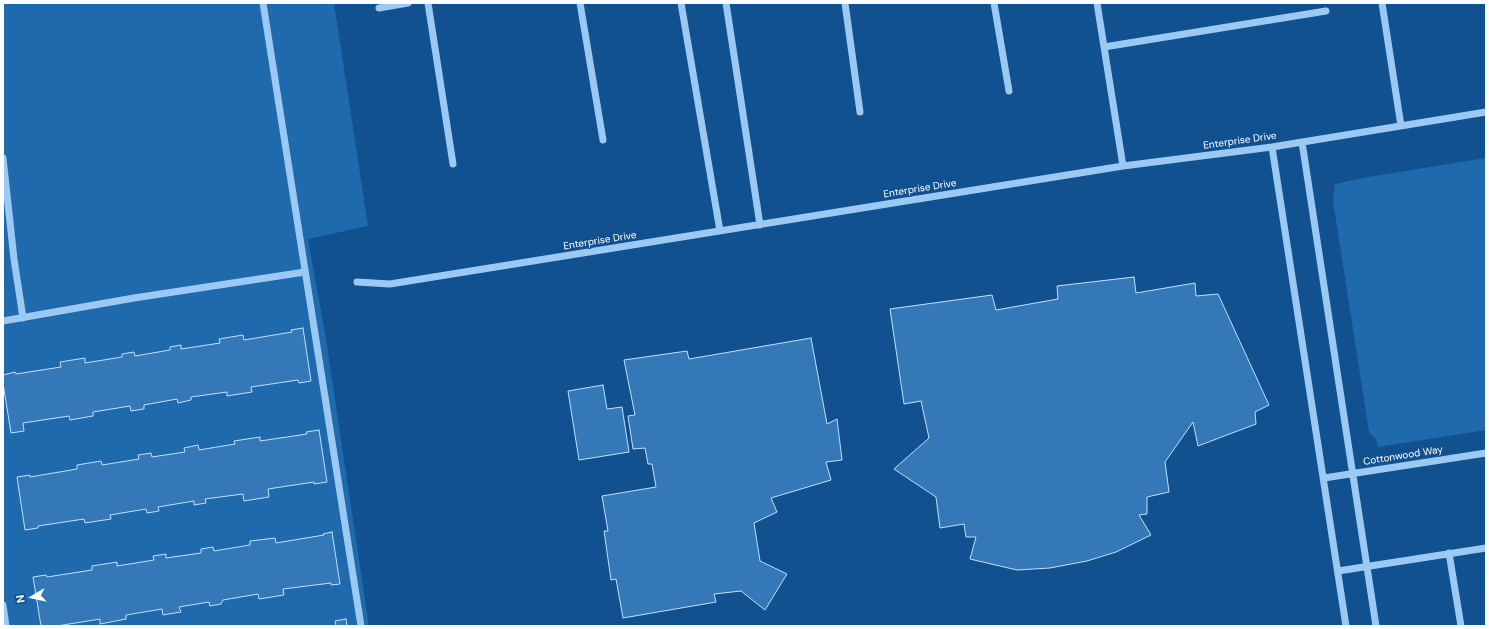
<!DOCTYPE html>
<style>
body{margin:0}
#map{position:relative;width:1489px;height:629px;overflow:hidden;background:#115190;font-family:"DM Sans",sans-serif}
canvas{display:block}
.frame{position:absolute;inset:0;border:4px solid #fff;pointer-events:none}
.north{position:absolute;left:12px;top:577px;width:40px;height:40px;-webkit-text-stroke:3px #115190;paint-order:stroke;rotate:261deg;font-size:11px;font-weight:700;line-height:16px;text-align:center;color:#fff}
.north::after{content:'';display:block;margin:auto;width:14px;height:18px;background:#fff;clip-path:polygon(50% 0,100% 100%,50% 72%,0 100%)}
</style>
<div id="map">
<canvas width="1489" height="629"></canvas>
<div class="frame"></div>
<div class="north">N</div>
</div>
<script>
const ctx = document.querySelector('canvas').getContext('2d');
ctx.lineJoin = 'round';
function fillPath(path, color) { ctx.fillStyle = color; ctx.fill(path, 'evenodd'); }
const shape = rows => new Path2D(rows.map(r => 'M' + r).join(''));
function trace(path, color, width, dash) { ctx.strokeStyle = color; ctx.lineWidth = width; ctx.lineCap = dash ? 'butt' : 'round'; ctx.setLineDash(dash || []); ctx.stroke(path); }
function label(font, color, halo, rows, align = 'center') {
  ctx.font = font + ' "DM Sans",sans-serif'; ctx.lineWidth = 3; ctx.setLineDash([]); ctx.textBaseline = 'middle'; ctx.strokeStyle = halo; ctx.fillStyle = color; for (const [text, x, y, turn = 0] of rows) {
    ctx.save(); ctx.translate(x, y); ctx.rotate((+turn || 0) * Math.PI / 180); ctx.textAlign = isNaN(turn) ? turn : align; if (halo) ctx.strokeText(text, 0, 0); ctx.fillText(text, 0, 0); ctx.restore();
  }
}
fillPath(shape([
 [3,3,334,3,368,226,308,239,325,333,369,626,3,626],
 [1486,158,1486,430,1378,447,1376,439,1369,432,1333,201,1335,184,1362,178]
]), '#1f69ad');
const building = shape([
 [1134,277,1136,293,1195,283,1196,296,1218,294,1269,405,1255,412,1256,424,1198,446,1193,422,1165,462,1169,492,1147,497,1147,514,1139,515,1151,535,1116,552,1087,561,1050,568,1017,570,970,559,976,537,966,537,964,524,940,528,936,497,894,469,929,438,921,401,904,404,890,309,992,295,996,310,1058,299,1057,286,1134,277],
 [303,328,311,381,299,383,298,380,251,387,252,392,227,396,227,392,191,397,191,400,178,403,177,399,144,405,144,409,131,411,130,406,93,412,93,416,70,420,69,416,23,423,24,431,11,433,3,383,3,375,15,372,16,374,61,367,60,362,85,358,85,363,122,357,122,354,134,352,135,356,170,350,170,347,181,345,181,349,220,343,219,339,243,335,244,340,292,332,291,330,303,328],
 [811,338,827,424,837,419,842,460,826,462,831,480,771,498,777,512,754,523,760,561,787,574,765,610,741,591,714,594,716,602,623,618,616,579,611,580,604,531,608,531,602,496,656,487,652,464,648,464,645,448,633,449,628,416,635,415,624,360,687,351,689,359,811,338],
 [603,385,607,409,622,407,629,452,579,460,568,391,603,385],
 [319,430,327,482,314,484,314,482,268,489,269,497,244,501,243,494,205,499,206,503,194,505,194,501,158,507,159,511,147,513,146,509,110,515,111,519,85,523,84,519,38,526,38,528,25,530,17,477,30,475,30,477,77,469,77,465,101,461,102,465,139,459,138,455,151,453,152,457,185,452,184,448,198,445,199,450,235,444,234,441,260,437,260,441,307,434,306,432,319,430],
 [332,532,340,584,331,585,331,583,283,589,284,595,259,599,258,594,223,600,221,604,210,606,209,602,179,607,181,612,163,615,162,609,126,615,126,619,100,624,100,619,57,626,41,626,33,577,46,575,47,577,92,570,92,566,117,562,117,566,154,560,153,556,166,554,166,558,201,553,201,549,213,547,214,551,250,545,250,541,275,538,276,543,324,535,323,534,332,532],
 [346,619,347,626,336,626,335,621,346,619]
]);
fillPath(building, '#3478b7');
trace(building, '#c2e1fd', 1);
trace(shape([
 [263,3,361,626],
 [428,3,453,164],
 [580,3,603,140],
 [681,3,720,231],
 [726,3,760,225],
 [845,3,860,112],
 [994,3,1009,91],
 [1097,3,1123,166],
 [1382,3,1401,126],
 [379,8,408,3],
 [1104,47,1326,11],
 [1302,142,1376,626],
 [1272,147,1346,626],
 [3,158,14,259,23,318],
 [357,282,390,284,1123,166,1272,147,1486,112],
 [3,321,134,298,305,272],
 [1324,478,1486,453],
 [1449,553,1461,626],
 [1338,571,1486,548],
 [3,605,6,626]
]), '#9bc9f3', 7);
label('10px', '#fff', '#115190', [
 ["Enterprise Drive",1240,141,-8],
 ["Enterprise Drive",920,189,-9],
 ["Enterprise Drive",600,241,-9],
 ["Cottonwood Way",1403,456,-9]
]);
</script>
